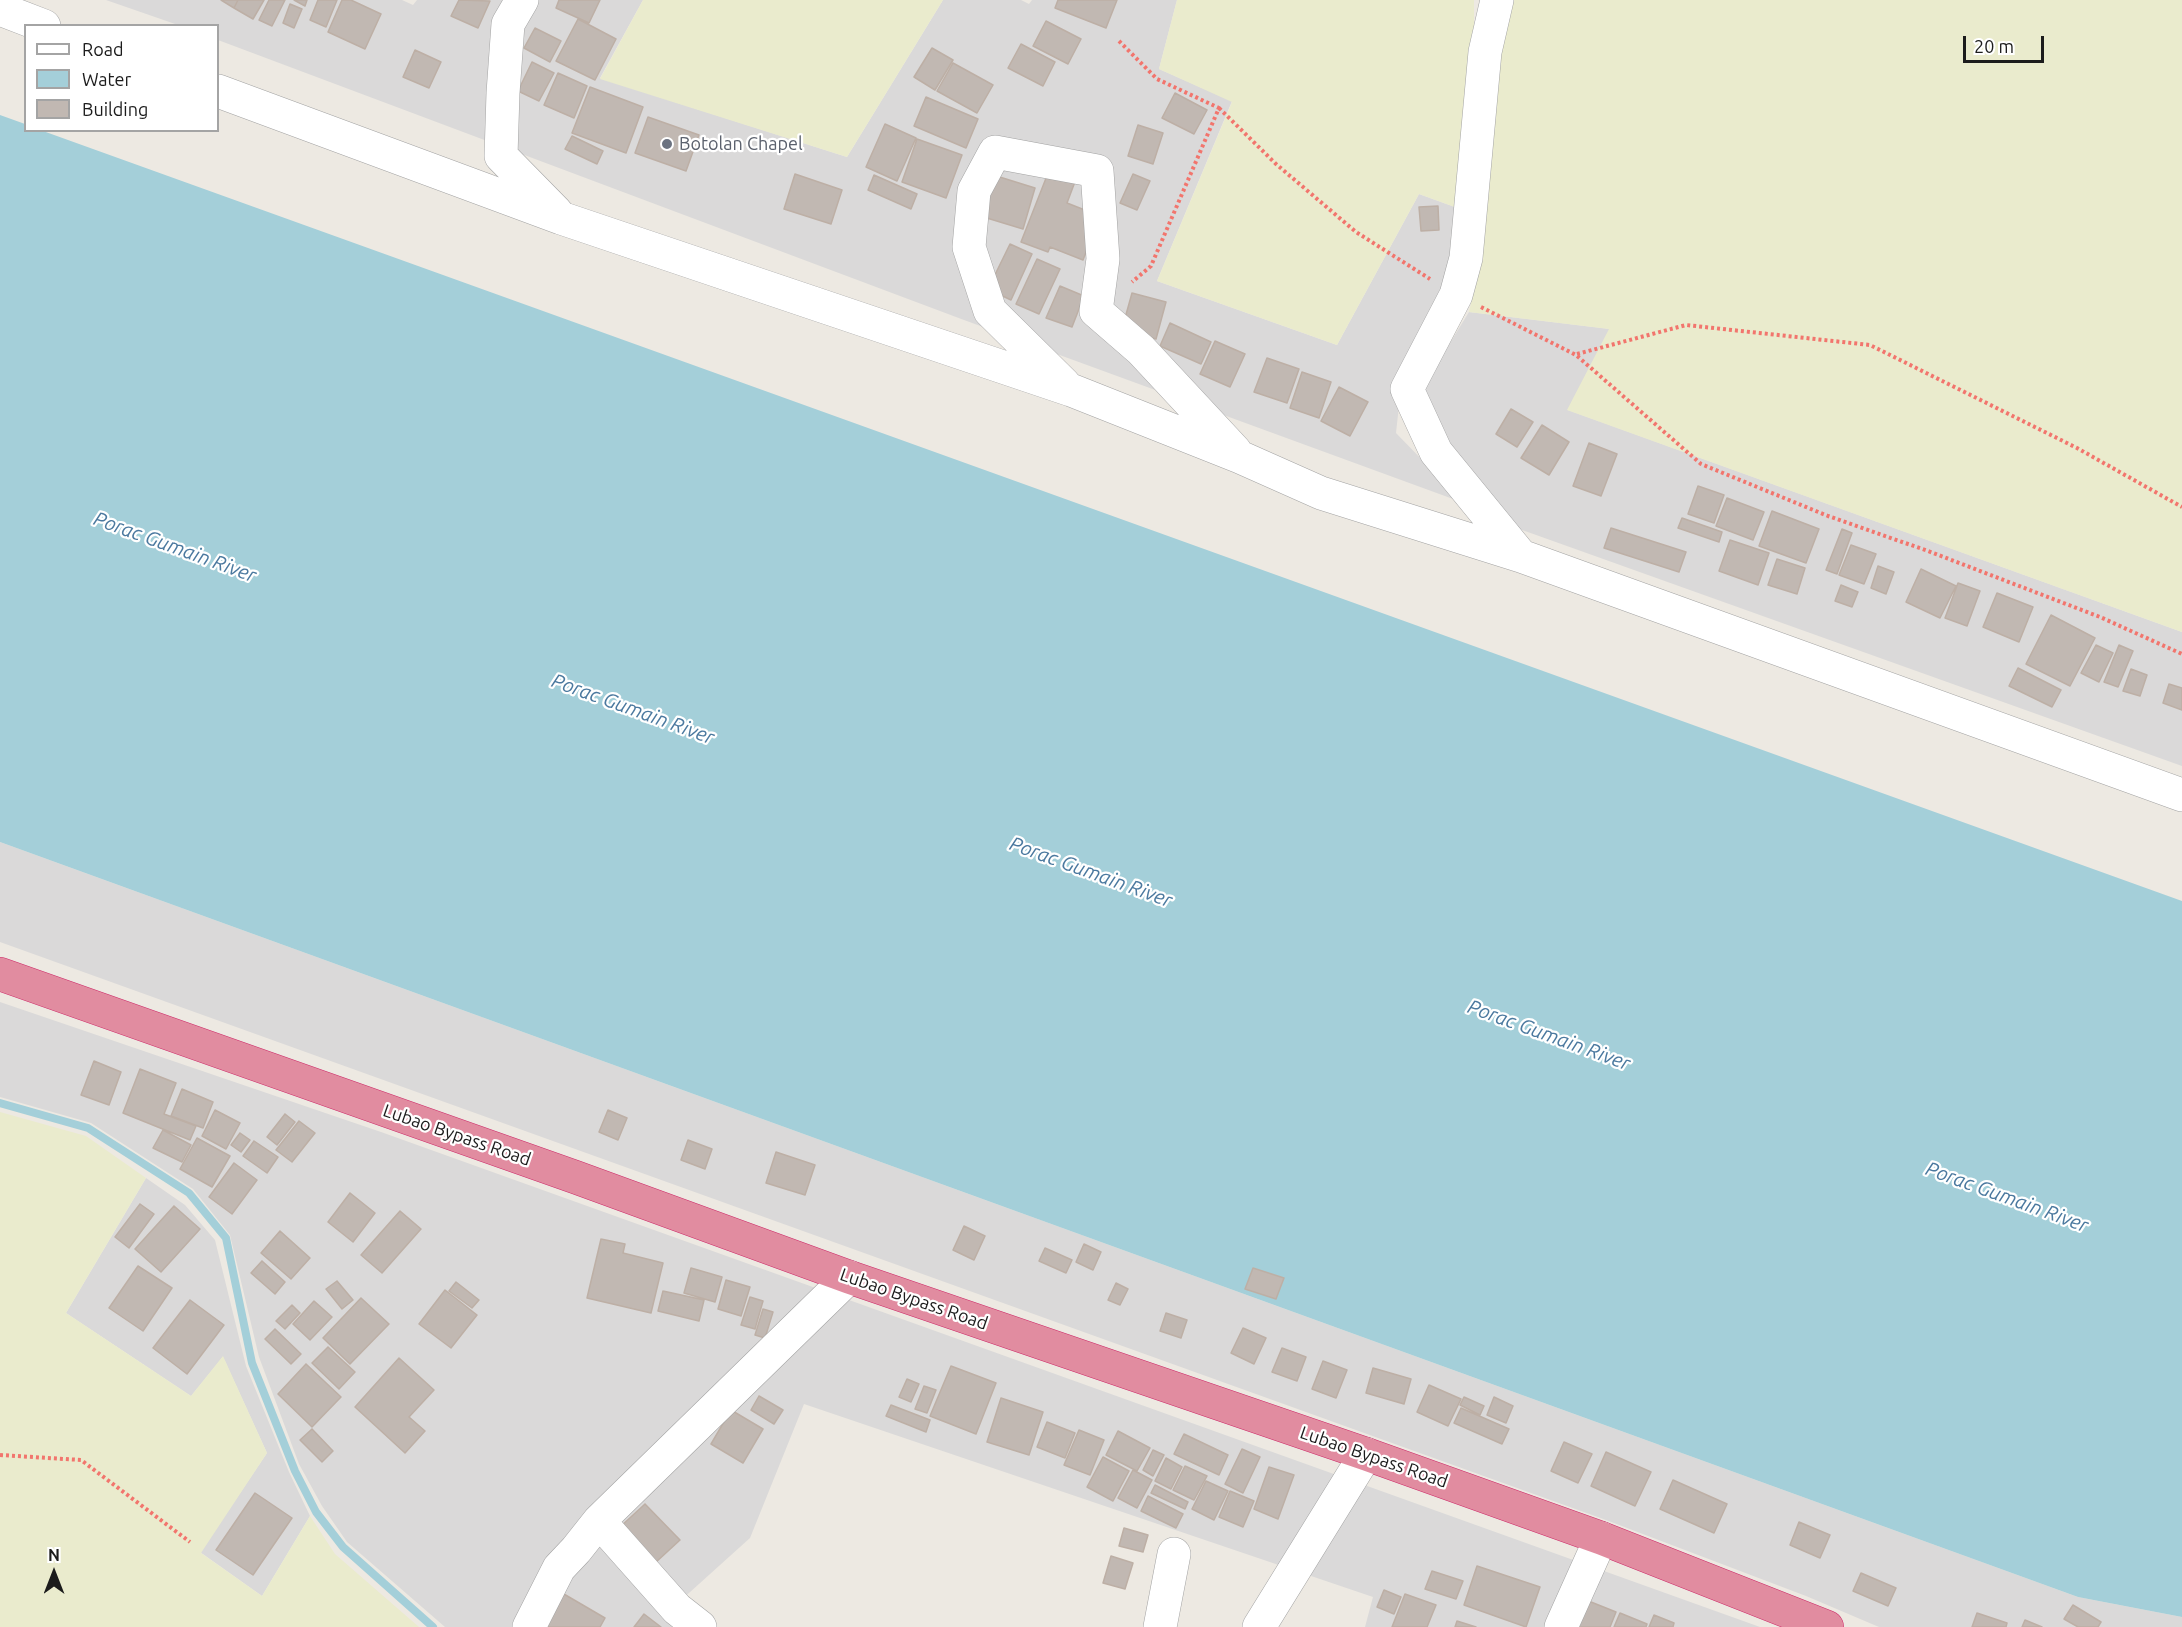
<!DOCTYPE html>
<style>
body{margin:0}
#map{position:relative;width:2182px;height:1627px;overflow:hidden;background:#ede9e2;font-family:Ubuntu,sans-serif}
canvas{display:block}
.legend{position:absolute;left:24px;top:24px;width:195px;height:108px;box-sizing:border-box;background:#fff;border:2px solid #a4a4a4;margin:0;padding:8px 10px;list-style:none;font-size:18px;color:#1c1c1c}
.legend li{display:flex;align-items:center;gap:12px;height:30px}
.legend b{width:30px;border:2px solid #a4a4a4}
.north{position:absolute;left:24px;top:1543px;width:60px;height:60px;-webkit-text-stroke:4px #fff;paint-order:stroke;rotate:0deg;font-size:16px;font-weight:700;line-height:24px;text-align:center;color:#1c1c1c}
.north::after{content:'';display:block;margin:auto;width:21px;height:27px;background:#1c1c1c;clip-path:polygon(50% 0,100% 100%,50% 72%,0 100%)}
.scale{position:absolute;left:1963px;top:36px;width:81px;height:27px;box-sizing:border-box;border:3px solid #1c1c1c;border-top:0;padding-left:8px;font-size:18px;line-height:21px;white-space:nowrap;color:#1c1c1c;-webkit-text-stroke:4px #fff;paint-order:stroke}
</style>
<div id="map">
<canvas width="2182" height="1627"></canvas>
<ul class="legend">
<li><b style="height:8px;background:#fff"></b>Road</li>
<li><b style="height:16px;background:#a4cfd9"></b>Water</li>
<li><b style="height:16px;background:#c1b8b2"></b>Building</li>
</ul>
<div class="north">N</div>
<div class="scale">20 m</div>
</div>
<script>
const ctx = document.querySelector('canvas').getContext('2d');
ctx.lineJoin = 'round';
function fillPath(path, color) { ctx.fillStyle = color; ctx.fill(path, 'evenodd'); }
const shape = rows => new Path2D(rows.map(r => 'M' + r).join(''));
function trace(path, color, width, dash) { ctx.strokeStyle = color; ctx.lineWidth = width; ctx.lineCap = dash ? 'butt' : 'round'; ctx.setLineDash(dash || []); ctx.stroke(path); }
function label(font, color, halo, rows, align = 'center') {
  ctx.font = font + ' Ubuntu,sans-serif'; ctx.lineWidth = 4.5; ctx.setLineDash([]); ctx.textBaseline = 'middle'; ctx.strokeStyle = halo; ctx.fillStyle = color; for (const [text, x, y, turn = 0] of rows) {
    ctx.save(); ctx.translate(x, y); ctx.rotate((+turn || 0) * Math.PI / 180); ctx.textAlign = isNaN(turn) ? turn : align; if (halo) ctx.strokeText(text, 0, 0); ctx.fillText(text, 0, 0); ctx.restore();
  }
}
fillPath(shape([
 [106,0,402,0,413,5,417,0,643,0,600,78,847,157,943,0,1021,0,1029,4,1032,0,1177,0,1159,69,1232,101,1157,281,1337,345,1419,194,1463,210,1460,256,1401,387,1396,433,1464,503,964,320,218,40,218,26,178,25],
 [1469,312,1610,329,1568,410,2182,632,2182,766,1511,526,1414,429,1421,390],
 [0,842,2078,1597,2182,1617,2182,1627,1879,1627,1806,1596,1606,1520,0,942],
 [0,1002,381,1132,1760,1627,1365,1627,1373,1597,804,1404,750,1538,679,1602,696,1627,445,1627,347,1542,322,1506,299,1464,259,1357,230,1235,193,1189,91,1123,0,1097],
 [146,1178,185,1205,215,1240,246,1366,289,1472,310,1516,262,1596,200,1552,267,1453,223,1357,191,1396,66,1313]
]), '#dad9d9');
fillPath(shape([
 [643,0,943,0,847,157,600,79],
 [1177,0,1474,0,1474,54,1463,210,1419,194,1337,345,1157,281,1232,102,1159,69],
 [1496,0,2182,0,2182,632,1567,410,1609,329,1469,312,1481,257],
 [0,1112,86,1136,146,1178,66,1313,191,1396,223,1356,267,1453,201,1553,262,1596,310,1516,335,1554,419,1627,0,1627]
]), '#eaebcd');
fillPath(shape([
 [0,115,25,124,26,130,43,131,2182,901,2182,1617,2078,1597,0,842]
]), '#a4cfd9');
trace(shape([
 [0,1103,88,1128,189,1193,226,1238,252,1363,295,1471,316,1512,343,1547,433,1627]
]), '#a4cfd9', 8);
const building = shape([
 [221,0,238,0,234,8,221,0],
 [238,0,264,0,253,19,234,8,238,0],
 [269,0,285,0,272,26,259,20,269,0],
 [294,0,307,0,305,6,294,0],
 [318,0,337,0,326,27,310,20,318,0],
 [342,0,351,0,381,14,365,49,328,32,342,0],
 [459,0,490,1,478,28,451,16,459,0],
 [559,0,600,0,589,23,556,8,559,0],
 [1058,0,1117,0,1106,28,1055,8,1058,0],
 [290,4,302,9,294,28,283,23,290,4],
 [578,19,616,39,595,80,556,61,578,19],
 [1046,21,1081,39,1068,64,1033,46,1046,21],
 [535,28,561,41,550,62,524,48,535,28],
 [1021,44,1055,62,1043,86,1008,68,1021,44],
 [932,48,953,60,935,90,914,77,932,48],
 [415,50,441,62,429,88,403,77,415,50],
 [532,62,554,73,539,101,518,91,532,62],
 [953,63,993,85,977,113,937,91,953,63],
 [558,73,587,86,574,118,544,105,558,73],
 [590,87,643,107,626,153,572,133,590,87],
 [1175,93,1207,110,1194,134,1162,118,1175,93],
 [926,97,978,119,966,148,914,126,926,97],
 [648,117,699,135,686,171,635,153,648,117],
 [885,124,916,138,897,181,866,167,885,124],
 [1138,125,1163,133,1153,164,1128,156,1138,125],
 [572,136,603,151,597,164,565,149,572,136],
 [917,139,962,155,946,198,902,182,917,139],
 [1050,168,1076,179,1067,203,1100,216,1083,260,1050,247,1048,252,1021,242,1050,168],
 [795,174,842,190,831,224,784,209,795,174],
 [990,174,1035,188,1023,229,977,215,990,174],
 [1133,174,1150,181,1137,210,1120,203,1133,174],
 [874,175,917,194,911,209,868,190,874,175],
 [1438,206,1439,230,1421,231,1419,207,1438,206],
 [1010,244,1032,254,1011,300,988,289,1010,244],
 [1037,259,1060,269,1039,314,1016,304,1037,259],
 [1060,286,1084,296,1072,327,1046,318,1060,286],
 [1132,293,1166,302,1156,339,1122,329,1132,293],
 [1170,323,1211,342,1201,364,1160,346,1170,323],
 [1215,341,1245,354,1230,387,1200,374,1215,341],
 [1267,358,1299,369,1287,403,1254,392,1267,358],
 [1302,372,1331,382,1319,418,1290,408,1302,372],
 [1339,387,1368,402,1350,436,1321,421,1339,387],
 [1511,409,1533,422,1517,447,1496,434,1511,409],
 [1542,425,1569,442,1549,475,1521,458,1542,425],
 [1589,443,1617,454,1601,496,1573,486,1589,443],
 [1698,486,1724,495,1714,523,1688,514,1698,486],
 [1727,498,1764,512,1753,540,1716,526,1727,498],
 [1772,511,1819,529,1806,563,1759,546,1772,511],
 [1682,518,1722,532,1719,542,1678,528,1682,518],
 [1611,528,1686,552,1679,572,1604,548,1611,528],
 [1842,529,1852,533,1837,574,1826,570,1842,529],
 [1730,540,1769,553,1758,585,1719,571,1730,540],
 [1851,545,1876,554,1864,584,1839,575,1851,545],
 [1777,559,1805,568,1797,594,1768,585,1777,559],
 [1878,566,1894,572,1886,594,1871,588,1878,566],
 [1921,569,1956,586,1940,618,1906,602,1921,569],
 [1958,583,1980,591,1967,626,1945,618,1958,583],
 [1841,585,1858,592,1852,607,1835,601,1841,585],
 [1997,593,2033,607,2019,642,1983,627,1997,593],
 [2051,615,2095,638,2070,686,2026,664,2051,615],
 [2096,645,2113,653,2099,682,2081,673,2096,645],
 [2119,645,2133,651,2118,687,2104,682,2119,645],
 [2018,668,2061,690,2052,707,2009,686,2018,668],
 [2131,669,2147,675,2140,696,2123,691,2131,669],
 [2169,684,2182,688,2182,710,2163,703,2169,684],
 [94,1061,121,1072,109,1105,81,1095,94,1061],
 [140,1069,176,1083,164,1114,196,1126,190,1140,123,1113,140,1069],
 [182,1089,213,1102,203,1128,171,1116,182,1089],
 [215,1110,240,1123,226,1149,202,1136,215,1110],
 [608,1110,627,1118,618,1140,599,1132,608,1110],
 [285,1114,295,1122,277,1145,267,1137,285,1114],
 [299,1121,315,1133,292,1162,276,1150,299,1121],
 [163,1130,191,1145,182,1162,153,1148,163,1130],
 [240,1133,250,1140,241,1152,231,1145,240,1133],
 [197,1138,230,1156,212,1187,180,1169,197,1138],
 [688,1140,712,1149,705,1169,681,1160,688,1140],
 [254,1141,278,1157,267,1173,243,1156,254,1141],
 [776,1152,815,1165,805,1195,766,1183,776,1152],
 [234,1163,257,1180,232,1214,209,1197,234,1163],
 [350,1193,375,1213,353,1242,328,1222,350,1193],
 [140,1204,154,1214,129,1248,115,1237,140,1204],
 [174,1206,200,1229,161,1272,135,1249,174,1206],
 [400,1211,421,1229,382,1273,361,1255,400,1211],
 [964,1226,985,1236,974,1260,953,1250,964,1226],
 [280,1231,310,1258,291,1279,261,1253,280,1231],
 [601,1239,625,1244,623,1253,663,1263,651,1313,587,1298,601,1239],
 [1084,1244,1101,1252,1093,1270,1076,1262,1084,1244],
 [1045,1248,1072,1260,1066,1273,1039,1261,1045,1248],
 [262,1261,285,1282,275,1294,251,1273,262,1261],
 [138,1266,172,1288,143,1331,109,1308,138,1266],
 [691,1268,722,1277,715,1302,684,1293,691,1268],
 [1253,1268,1284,1278,1276,1299,1245,1289,1253,1268],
 [726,1280,750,1287,741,1316,718,1309,726,1280],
 [337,1281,353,1300,342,1309,326,1289,337,1281],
 [456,1282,479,1300,472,1308,449,1291,456,1282],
 [1116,1283,1128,1289,1120,1305,1108,1300,1116,1283],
 [445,1290,477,1315,451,1348,419,1324,445,1290],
 [663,1291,704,1300,699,1321,658,1311,663,1291],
 [750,1297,763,1301,755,1329,741,1325,750,1297],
 [361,1298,389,1324,350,1364,323,1338,361,1298],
 [190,1300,224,1325,187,1374,153,1348,190,1300],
 [314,1301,332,1317,310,1340,293,1324,314,1301],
 [292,1305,300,1313,285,1329,276,1321,292,1305],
 [763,1309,773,1312,765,1338,755,1335,763,1309],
 [1166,1313,1187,1320,1181,1338,1160,1331,1166,1313],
 [1243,1328,1266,1338,1254,1364,1231,1353,1243,1328],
 [275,1329,301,1354,291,1364,265,1339,275,1329],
 [328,1347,355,1372,339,1389,312,1363,328,1347],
 [1282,1348,1306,1357,1297,1381,1272,1372,1282,1348],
 [399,1358,434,1390,409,1417,425,1431,405,1453,355,1407,399,1358],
 [1323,1361,1347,1370,1336,1398,1312,1389,1323,1361],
 [306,1364,341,1397,312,1427,278,1394,306,1364],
 [951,1366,996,1383,976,1434,930,1416,951,1366],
 [1373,1368,1411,1379,1404,1404,1366,1393,1373,1368],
 [907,1379,919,1384,911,1402,899,1397,907,1379],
 [1429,1385,1461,1399,1448,1426,1417,1412,1429,1385],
 [924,1386,936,1390,927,1413,915,1409,924,1386],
 [759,1396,783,1410,774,1424,751,1410,759,1396],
 [1464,1397,1484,1406,1480,1415,1460,1405,1464,1397],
 [1494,1397,1513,1406,1506,1423,1487,1415,1494,1397],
 [1001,1398,1043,1412,1029,1455,987,1442,1001,1398],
 [891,1405,930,1420,926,1432,886,1416,891,1405],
 [1461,1408,1509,1429,1502,1444,1454,1423,1461,1408],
 [731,1410,763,1429,743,1463,711,1444,731,1410],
 [1047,1422,1075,1433,1065,1458,1037,1447,1047,1422],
 [312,1429,333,1451,322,1462,300,1440,312,1429],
 [1079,1430,1104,1440,1090,1475,1064,1465,1079,1430],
 [1118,1431,1150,1448,1137,1471,1106,1455,1118,1431],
 [1184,1434,1228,1455,1219,1475,1174,1454,1184,1434],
 [1564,1442,1592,1454,1578,1483,1551,1471,1564,1442],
 [1242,1449,1260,1457,1243,1493,1225,1484,1242,1449],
 [1153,1450,1164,1455,1153,1476,1143,1470,1153,1450],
 [1606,1452,1651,1472,1635,1506,1591,1486,1606,1452],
 [1103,1457,1129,1471,1113,1501,1087,1487,1103,1457],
 [1166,1458,1182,1467,1171,1489,1155,1481,1166,1458],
 [1185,1466,1207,1476,1194,1500,1173,1490,1185,1466],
 [1269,1467,1294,1475,1278,1519,1254,1509,1269,1467],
 [1133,1470,1152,1480,1137,1508,1118,1498,1133,1470],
 [1673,1480,1727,1504,1714,1533,1660,1509,1673,1480],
 [1206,1481,1228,1491,1214,1520,1192,1509,1206,1481],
 [1155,1485,1188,1502,1185,1509,1151,1493,1155,1485],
 [1230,1491,1254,1501,1243,1527,1219,1517,1230,1491],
 [255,1493,292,1518,253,1575,216,1550,255,1493],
 [1148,1496,1183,1514,1176,1528,1141,1511,1148,1496],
 [645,1504,680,1540,655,1563,620,1527,645,1504],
 [1799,1522,1830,1535,1820,1558,1790,1545,1799,1522],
 [1124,1528,1148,1535,1143,1552,1119,1546,1124,1528],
 [1111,1556,1133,1563,1125,1589,1103,1583,1111,1556],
 [1477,1566,1540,1587,1526,1627,1464,1605,1477,1566],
 [1432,1571,1463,1581,1456,1599,1425,1589,1432,1571],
 [1861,1573,1896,1588,1888,1606,1853,1591,1861,1573],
 [557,1590,605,1618,600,1627,539,1627,557,1590],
 [1384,1590,1401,1597,1394,1614,1377,1607,1384,1590],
 [1405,1594,1436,1605,1427,1627,1392,1627,1405,1594],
 [1586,1600,1616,1612,1610,1627,1576,1627,1586,1600],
 [2073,1605,2101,1622,2098,1627,2078,1627,2064,1619,2073,1605],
 [1620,1613,1647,1624,1646,1627,1614,1627,1620,1613],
 [1977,1613,2007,1623,2006,1627,1972,1627,1977,1613],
 [644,1614,661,1627,634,1627,644,1614],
 [1654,1615,1674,1623,1673,1627,1649,1627,1654,1615],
 [2025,1620,2042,1627,2022,1627,2025,1620],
 [1457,1621,1476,1627,1455,1627,1457,1621]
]);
fillPath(building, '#c1b8b2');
trace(building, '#bdafa5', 1.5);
const minor = shape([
 [522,0,508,24,503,93,501,156,556,212],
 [1497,0,1485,52,1466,258,1456,295,1407,389,1436,452,1521,556],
 [0,9,44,26],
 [218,91,561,218,1071,390,1240,457,1321,493,1521,556,2182,795],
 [1064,384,990,311,969,247,974,191,995,152,1097,171,1103,259,1096,311,1141,350,1235,451],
 [599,1521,677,1609,700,1627],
 [529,1627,559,1568,576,1550,599,1521,849,1277],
 [1160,1627,1174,1554],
 [1259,1627,1366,1454],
 [1561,1627,1601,1538]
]);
const highway = shape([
 [0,974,575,1177,849,1277,1366,1454,1601,1538,1827,1627]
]);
trace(minor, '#a3a3a3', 34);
trace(highway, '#cd2c6a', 34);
trace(shape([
 [1119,41,1157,79,1219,108,1151,266,1132,282],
 [1219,108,1276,164,1356,232,1430,279],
 [1481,307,1576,355,1701,464,1828,516,1928,551,2100,617,2182,654],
 [1577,354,1686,325,1870,345,2077,448,2182,507],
 [0,1455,81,1460,190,1542]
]), '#f2756d', 4, [3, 3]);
trace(minor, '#fff', 33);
trace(highway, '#e18ca0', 33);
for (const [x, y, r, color] of [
 [667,144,6,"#6b7280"]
]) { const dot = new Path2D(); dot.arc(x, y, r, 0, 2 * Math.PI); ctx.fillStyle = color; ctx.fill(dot); trace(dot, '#fff', 2); }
label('18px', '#5b616d', '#fff', [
 ["Botolan Chapel",679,144]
], 'left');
label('18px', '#1c1c1c', '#fff', [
 ["Lubao Bypass Road",457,1135,19],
 ["Lubao Bypass Road",914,1299,19],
 ["Lubao Bypass Road",1374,1457,19]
]);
label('italic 20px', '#4b799f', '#fff', [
 ["Porac Gumain River",175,547,20],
 ["Porac Gumain River",633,709,20],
 ["Porac Gumain River",1091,872,20],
 ["Porac Gumain River",1549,1035,20],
 ["Porac Gumain River",2007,1197,20]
]);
</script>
